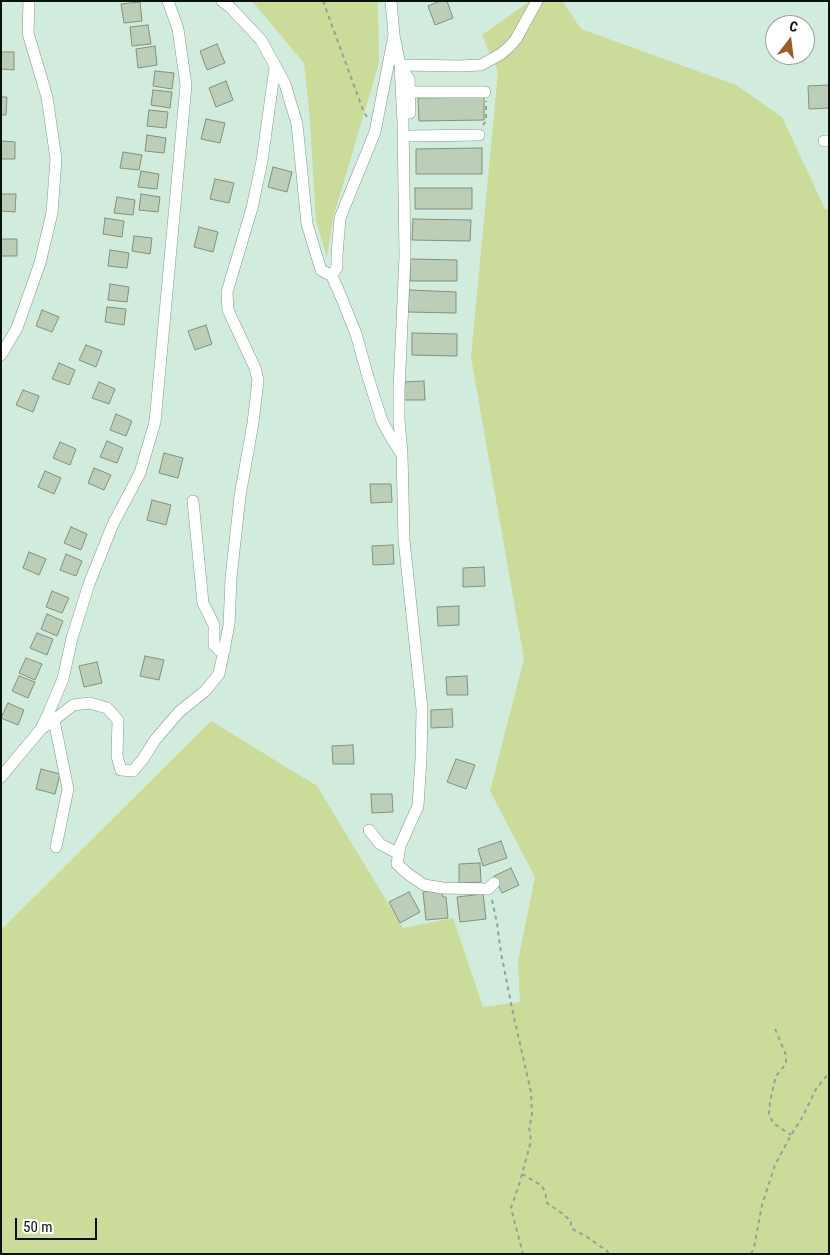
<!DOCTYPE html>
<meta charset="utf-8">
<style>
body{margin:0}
#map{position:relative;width:830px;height:1255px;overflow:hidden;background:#d1ebdc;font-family:"Roboto Condensed",sans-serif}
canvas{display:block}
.frame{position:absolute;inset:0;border:2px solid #09120d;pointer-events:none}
.north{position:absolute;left:765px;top:15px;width:50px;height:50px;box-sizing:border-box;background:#fff;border:1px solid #9da09e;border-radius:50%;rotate:15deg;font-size:14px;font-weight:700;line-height:20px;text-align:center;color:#09120d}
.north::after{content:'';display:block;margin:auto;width:18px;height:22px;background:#9d5e26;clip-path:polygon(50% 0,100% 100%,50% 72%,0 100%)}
.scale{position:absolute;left:15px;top:1218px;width:82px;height:22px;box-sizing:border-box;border:2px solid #09120d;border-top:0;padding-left:6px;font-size:15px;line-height:18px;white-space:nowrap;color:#09120d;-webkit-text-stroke:4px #fff;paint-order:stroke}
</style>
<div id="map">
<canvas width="830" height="1255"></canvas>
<div class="frame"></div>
<div class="north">С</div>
<div class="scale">50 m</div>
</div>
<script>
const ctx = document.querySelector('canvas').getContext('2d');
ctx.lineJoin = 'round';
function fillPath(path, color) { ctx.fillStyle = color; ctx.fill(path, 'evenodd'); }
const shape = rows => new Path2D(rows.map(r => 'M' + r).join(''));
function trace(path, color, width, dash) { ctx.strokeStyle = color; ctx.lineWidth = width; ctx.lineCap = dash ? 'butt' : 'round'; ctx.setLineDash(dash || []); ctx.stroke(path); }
fillPath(shape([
 [252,1,378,1,379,63,333,218,327,258,316,221,310,120,304,63],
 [530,1,562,1,581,29,736,85,782,117,825,209,829,209,829,1254,1,1254,1,930,211,721,317,786,403,928,453,918,483,1007,520,1002,518,961,535,877,490,791,524,659,471,357,498,72,482,35]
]), '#cbdb99');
const building = shape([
 [440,1,447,1,453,18,435,25,428,6,440,1],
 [140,2,142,21,124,23,121,4,140,2],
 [148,25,151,44,132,46,130,27,148,25],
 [217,44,225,63,207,70,200,51,217,44],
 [155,46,157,65,138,68,136,49,155,46],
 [1,52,14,52,14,70,1,69,1,52],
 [155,71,174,73,172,89,153,86,155,71],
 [226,81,233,100,216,107,209,88,226,81],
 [829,85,829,108,809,109,808,86,829,85],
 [153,90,172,92,170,108,151,105,153,90],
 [1,97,7,97,6,115,1,115,1,97],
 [484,97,484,120,419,121,418,98,484,97],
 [149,110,168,112,166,128,147,126,149,110],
 [206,119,225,123,220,143,201,139,206,119],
 [147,135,166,138,164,153,145,151,147,135],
 [1,141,15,142,15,159,1,159,1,141],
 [482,148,482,174,416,174,416,149,482,148],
 [123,152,142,155,139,170,120,168,123,152],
 [273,167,292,172,287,192,268,187,273,167],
 [141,171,159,174,157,189,138,187,141,171],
 [215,179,234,183,229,203,210,199,215,179],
 [415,188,472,188,472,209,415,209,415,188],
 [1,194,16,194,15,212,1,211,1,194],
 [141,194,160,197,158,212,139,210,141,194],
 [117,197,135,200,133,215,114,213,117,197],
 [105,218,124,221,122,237,103,234,105,218],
 [413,219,471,220,470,241,412,240,413,219],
 [199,227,218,232,213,252,194,247,199,227],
 [134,236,152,238,150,254,132,251,134,236],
 [1,239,17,239,17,256,1,256,1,239],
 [110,250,129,253,127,268,108,266,110,250],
 [410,259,457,260,457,281,410,281,410,259],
 [110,284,129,287,127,302,108,300,110,284],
 [409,290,456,292,456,313,408,312,409,290],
 [107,307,126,309,124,325,105,322,107,307],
 [42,310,59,317,52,332,36,326,42,310],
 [206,325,212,344,195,350,188,331,206,325],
 [412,333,457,334,457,356,412,355,412,333],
 [86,345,102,351,96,367,79,360,86,345],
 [59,363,75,370,69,385,52,379,59,363],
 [424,381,425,400,404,400,403,382,424,381],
 [99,382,115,389,109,404,92,398,99,382],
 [23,390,39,396,33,412,16,405,23,390],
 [116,414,132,421,126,436,110,430,116,414],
 [107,441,123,448,117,463,100,457,107,441],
 [60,442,76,449,70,465,53,458,60,442],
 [164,453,183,458,178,478,159,473,164,453],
 [94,468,111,475,104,490,88,483,94,468],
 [45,471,61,478,54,494,38,487,45,471],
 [370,484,391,484,392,502,371,503,370,484],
 [152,500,171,505,166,525,147,520,152,500],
 [71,527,87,534,81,550,64,543,71,527],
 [393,545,394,564,373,565,372,546,393,545],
 [29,552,46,559,39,575,23,568,29,552],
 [66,554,82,561,76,576,60,570,66,554],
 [484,567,485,586,463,587,463,568,484,567],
 [52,591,69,598,62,613,46,607,52,591],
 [459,606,459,625,438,626,437,607,459,606],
 [47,614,63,621,57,636,41,629,47,614],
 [37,633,53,639,47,655,30,648,37,633],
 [145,656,164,660,159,680,140,676,145,656],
 [26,658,42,664,35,680,19,673,26,658],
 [97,662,102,683,84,687,79,666,97,662],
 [19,676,35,682,28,698,12,691,19,676],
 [467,676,468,695,447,695,446,677,467,676],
 [8,703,24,710,18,725,1,718,8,703],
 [452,709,453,727,431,728,431,710,452,709],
 [353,745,354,764,333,764,332,746,353,745],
 [456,759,475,765,466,789,447,782,456,759],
 [41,769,60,774,55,794,36,789,41,769],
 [371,794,392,794,393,812,372,813,371,794],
 [501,841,507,858,483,866,478,849,501,841],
 [480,863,481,882,459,883,459,864,480,863],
 [511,868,519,885,502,893,494,876,511,868],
 [442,890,443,897,446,897,448,918,426,920,423,892,442,890],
 [409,892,420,912,400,923,389,902,409,892],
 [483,894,486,919,460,922,457,897,483,894]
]);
fillPath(building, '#bccdb8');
trace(building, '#81917d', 1);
const minor = shape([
 [222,1,231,8,261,40,285,84,297,124,307,224,321,270,332,276,342,299,356,334,368,377,382,421,392,439,401,453],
 [391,1,394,35,400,65,459,66,481,65,501,54,510,46,516,39,537,1],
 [400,65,403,123,405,256,399,390,399,420,402,454,404,540,422,709,421,759,418,806,400,846,397,864,408,874,424,885,443,888,488,889,494,883],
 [401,67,409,79,410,113],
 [409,92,485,92],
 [411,136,479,135],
 [824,141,829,141],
 [332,276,337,267,337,255,340,218,375,132,394,35],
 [1,355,17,328,40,263,52,213,56,159,47,97,28,33,29,1],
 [193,501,203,603,214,625,214,645,219,650,225,649],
 [54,720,68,789,56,847],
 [41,729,54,720,73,705,90,703,107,708,118,720,117,756,121,770,133,771,143,759,155,740,179,712,205,691,219,674,229,625,231,578,240,496,253,423,258,380,255,368,228,310,227,292,252,208,262,161,275,67],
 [1,777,41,729,49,712,63,679,72,638,89,584,113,524,140,473,155,422,186,85,178,29,168,1],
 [369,830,380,844,399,854]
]);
trace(minor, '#829a8c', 12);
trace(shape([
 [323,1,363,110,367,117],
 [483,125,486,121,486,101],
 [492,900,497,923,501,953,513,1013,531,1092,532,1117,529,1127,531,1141,519,1185,511,1208,523,1254],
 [775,1029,786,1055,786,1064,776,1076,770,1101,769,1114,773,1123,791,1135],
 [522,1174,541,1185,545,1191,547,1203,563,1214,571,1221,571,1228,587,1237,607,1251,609,1254],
 [751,1254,754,1248,762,1205,775,1165,791,1135,802,1118,816,1089,829,1073]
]), '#8fa498', 2, [4, 4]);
trace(minor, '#fff', 11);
</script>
